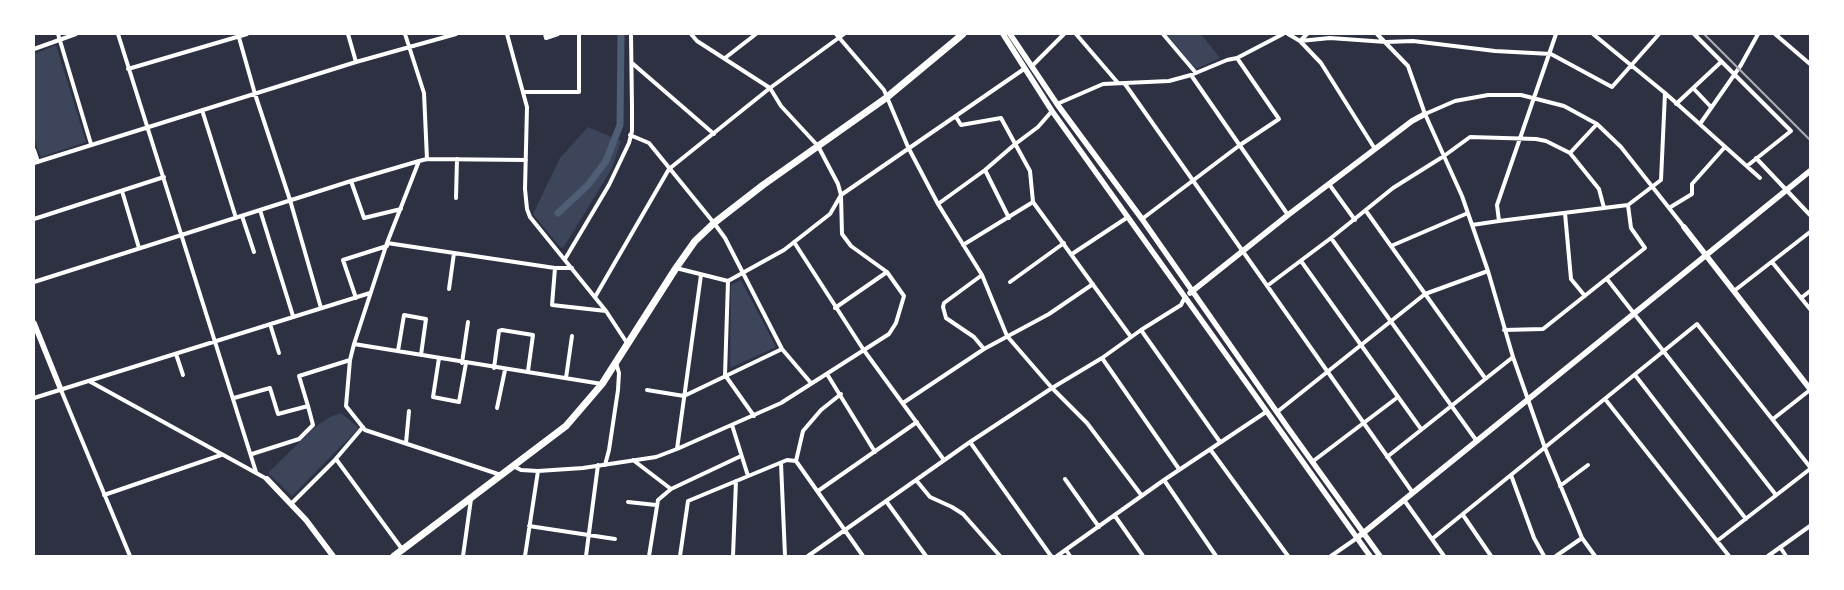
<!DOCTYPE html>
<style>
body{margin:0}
#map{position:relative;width:1844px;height:590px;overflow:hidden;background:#2d3142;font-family:"Work Sans",sans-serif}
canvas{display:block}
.frame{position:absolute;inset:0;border:35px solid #fff;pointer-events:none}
</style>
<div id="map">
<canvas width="1844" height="590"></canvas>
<div class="frame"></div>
</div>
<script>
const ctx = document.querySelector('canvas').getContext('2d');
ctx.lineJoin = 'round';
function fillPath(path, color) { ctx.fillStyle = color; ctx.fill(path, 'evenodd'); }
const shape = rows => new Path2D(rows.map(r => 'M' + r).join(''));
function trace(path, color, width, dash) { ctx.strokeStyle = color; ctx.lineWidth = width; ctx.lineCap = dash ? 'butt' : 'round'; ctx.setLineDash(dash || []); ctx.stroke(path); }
fillPath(shape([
 [1166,34,1201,34,1220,58,1196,69],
 [56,45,86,142,41,157,34,139,34,54],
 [588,127,621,141,612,168,564,247,561,248,533,214,560,158],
 [741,280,776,347,730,368,731,285],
 [341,413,359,428,292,496,268,473,315,427,330,417]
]), '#3c4559');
trace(shape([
 [558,213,588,185,606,161,620,125,621,34]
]), '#4f5d75', 7);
trace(shape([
 [58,34,91,144],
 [118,34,256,472],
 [238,34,255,94,290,200,321,308],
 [348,34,356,62],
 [405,34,424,93,427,159],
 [507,34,527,107,525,189,527,209,530,217,606,311,627,343],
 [545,34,546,38,558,34],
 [836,34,884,90,908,147,938,204,982,275,1007,336,1052,388,1087,423,1142,496],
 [1076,34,1118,83],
 [1163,34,1196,73],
 [1288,34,1300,41,1321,63,1375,149],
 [1377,34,1408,66,1425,114,1462,196,1488,271,1513,357,1545,448,1582,538,1595,556],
 [1593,34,1665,93,1760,178],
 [1694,34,1791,131,1747,166],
 [1775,34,1810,64],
 [1300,41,1330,38,1386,42,1413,41,1495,51,1551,54,1612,87,1659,34],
 [1300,41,1307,34],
 [34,49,76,34],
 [725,58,756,34],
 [632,63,714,134],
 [1033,65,1064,34],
 [128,69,247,34],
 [1191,75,1288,215],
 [1125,84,1413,493],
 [1694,89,1711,107],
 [523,92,579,92,579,34],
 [1057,104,1103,84,1169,81,1191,75,1227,60,1237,58,1283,34],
 [1676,104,1721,62],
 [202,110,236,218],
 [1425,114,1455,101,1488,95,1521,95,1564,106,1597,124,1621,147,1684,227],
 [956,117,961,125,1001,118,1030,171,1033,202,1131,337],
 [1700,124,1741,65,1758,34],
 [630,135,649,143,714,223,725,238,782,349,811,383],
 [34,150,38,162],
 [1570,153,1597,124],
 [1756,158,1810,215],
 [419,161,387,243,354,344,350,360,346,406,365,430,501,475],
 [34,163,356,62,456,34],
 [985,170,1009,218],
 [351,181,364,218,401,209],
 [1329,184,1355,220],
 [122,191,139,248],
 [456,198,457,159],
 [938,204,985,170,1014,145,1038,127,1052,111],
 [1669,208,1692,194,1692,184,1724,148],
 [260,210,293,316],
 [1366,211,1485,378],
 [1565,213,1571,279,1585,296],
 [242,216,254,252],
 [34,219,164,177],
 [1142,219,1240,145,1279,119,1237,58],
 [1499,221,1497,205,1556,34],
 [1472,225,1499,221,1628,205],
 [1331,238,1476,440],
 [794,242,863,349,944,460],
 [387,243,555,268,572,268],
 [963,245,1033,202],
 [1391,246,1468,213],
 [1072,254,1128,217],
 [565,259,609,185,629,143,632,131,632,107,631,34],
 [1301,261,1421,429],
 [1772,262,1810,309],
 [555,268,552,305,606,311],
 [676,268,728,281,784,250,830,214,841,195,1024,69],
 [982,275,944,303,943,307,946,318,974,337,984,349],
 [1607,279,1776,495],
 [728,281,725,375,754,416],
 [34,282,351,181,419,161,427,159,526,160],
 [1010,282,1064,243],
 [1267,286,1331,238,1393,188,1444,156,1470,137,1536,139,1546,141,1570,153,1599,189,1604,208],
 [449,289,454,253],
 [1734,291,1810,232],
 [595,297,669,169,770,88,844,34],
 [356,298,343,260,387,246],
 [1801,298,1810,291],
 [835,308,887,272],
 [270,324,279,353],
 [1141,330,1220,442],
 [1504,330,1543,329,1645,248,1631,228,1628,205,1661,180,1665,93],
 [354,344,602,384],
 [398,351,404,315,426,319,421,355],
 [176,354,183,375],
 [439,358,433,397,459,402,466,363],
 [1102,358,1179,469],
 [462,363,468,322],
 [494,368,499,331,502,330,533,335,528,371],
 [827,374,875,452],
 [1635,375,1746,519],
 [566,378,572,336],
 [89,381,267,479],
 [61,390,130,556],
 [647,390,684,396,782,349],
 [34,398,370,293],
 [234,398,270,388,278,414,308,406,313,425,299,439,252,454],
 [1605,399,1729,556],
 [903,403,984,349,1049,314,1093,284],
 [308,406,299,376,350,360],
 [497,408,505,370],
 [1277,412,1425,294,1488,271],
 [1773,419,1810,390],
 [732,425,748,476],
 [970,442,1051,556],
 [406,443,409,411],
 [677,449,701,275],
 [1210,449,1288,556],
 [1387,457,1513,357],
 [336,459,402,549],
 [633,460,671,489],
 [796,461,803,431,821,410,841,394],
 [1312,462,1398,397],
 [781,463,785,556],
 [605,465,609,450,618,390,619,373,616,363],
 [513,466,521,470,538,471,583,468,656,457,677,449,781,403,889,334,896,323,904,296,887,272,851,246,842,234,841,195,838,184,818,146,781,106,770,88,697,41,691,34],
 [1511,475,1534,538,1544,556],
 [1065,479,1099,527],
 [916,480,930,497,952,507,963,514,1000,556],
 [1164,480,1216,556],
 [1560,486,1588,465],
 [818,491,917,422],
 [104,495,221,455],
 [1404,500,1444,556],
 [886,501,926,556],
 [628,502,656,505],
 [291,504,334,461,363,427],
 [1463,515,1491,556],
 [1115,516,1143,556],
 [529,526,615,539],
 [1432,539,1697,324,1810,467],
 [1717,541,1810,469],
 [1780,547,1786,556],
 [1066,550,1070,556],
 [463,556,471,499],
 [525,556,538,471],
 [586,556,598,465],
 [649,556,658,500,671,489,741,456],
 [680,556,688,501,787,460,796,461,863,556],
 [733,556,736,481],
 [808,556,970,442,1052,388,1102,358,1141,330,1181,305,1185,297],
 [1057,556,1164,480,1266,412],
 [1331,556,1357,538],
 [1556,556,1582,538],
 [1768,556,1810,526]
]), '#fff', 4);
trace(shape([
 [1003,34,1052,111,1370,556],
 [1010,34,1057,104,1142,219,1288,428,1380,556],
 [1684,227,1810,389],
 [1190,293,1288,215,1412,121,1425,114],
 [34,323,61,390],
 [267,479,306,520,333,556],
 [1357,538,1810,171]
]), '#fff', 5.5);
trace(shape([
 [394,556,566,426,602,384,676,268,695,241,714,223,763,185,886,98,963,34]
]), '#fff', 7);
trace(shape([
 [1704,34,1810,140]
]), '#abadb3', 2);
</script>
